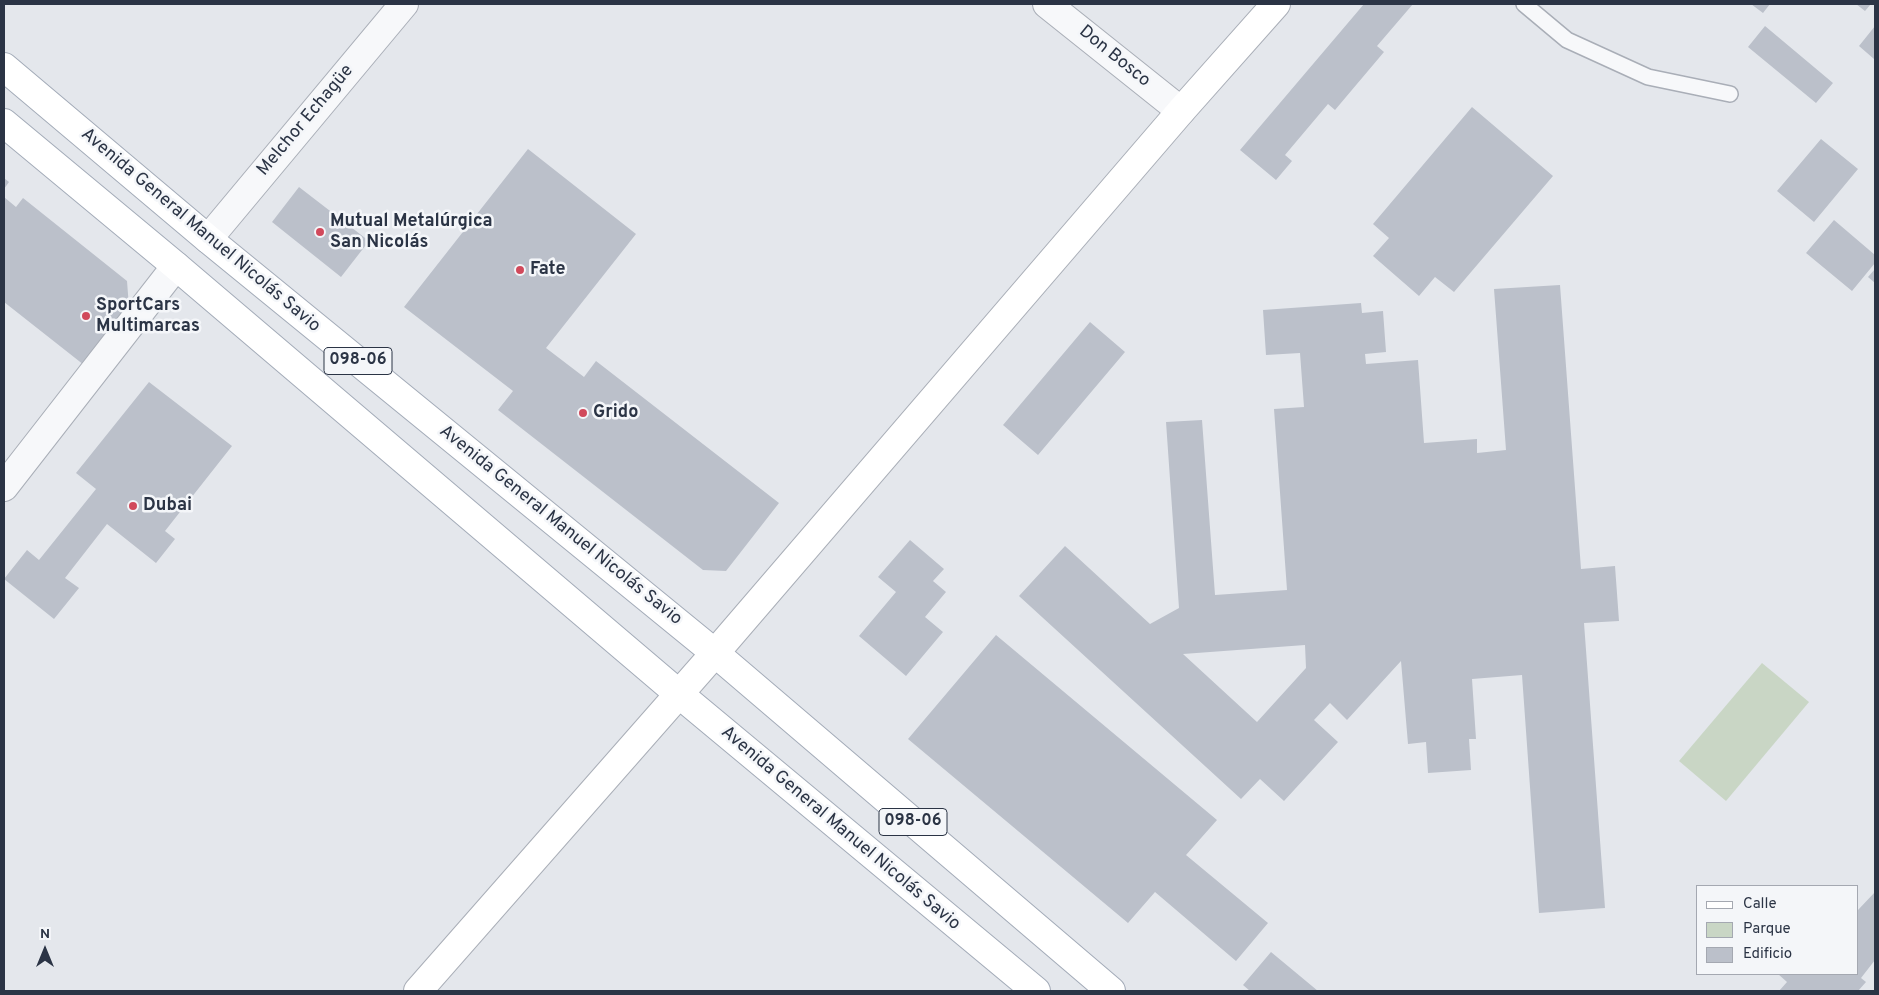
<!DOCTYPE html>
<meta charset="utf-8">
<style>
body{margin:0}
#map{position:relative;width:1879px;height:995px;overflow:hidden;background:#e4e7ec;font-family:Overpass,sans-serif}
canvas{display:block}
.frame{position:absolute;inset:0;border:5px solid #2b3445;pointer-events:none}
.legend{position:absolute;left:1696px;top:885px;width:162px;height:90px;box-sizing:border-box;background:#f4f6f9;border:1px solid #a4a8b1;margin:0;padding:6px 9px;list-style:none;font-size:15px;color:#2b3445}
.legend li{display:flex;align-items:center;gap:10px;height:25px}
.legend b{width:25px;border:1px solid #a4a8b1}
.north{position:absolute;left:20px;top:925px;width:50px;height:50px;-webkit-text-stroke:4px #f4f6f9;paint-order:stroke;rotate:0deg;font-size:14px;font-weight:700;line-height:20px;text-align:center;color:#2b3445}
.north::after{content:'';display:block;margin:auto;width:18px;height:22px;background:#2b3445;clip-path:polygon(50% 0,100% 100%,50% 72%,0 100%)}
</style>
<div id="map">
<canvas width="1879" height="995"></canvas>
<div class="frame"></div>
<ul class="legend">
<li><b style="height:6px;background:#fff"></b>Calle</li>
<li><b style="height:14px;background:#c9d6c5"></b>Parque</li>
<li><b style="height:14px;background:#bbc0ca"></b>Edificio</li>
</ul>
<div class="north">N</div>
</div>
<script>
const ctx = document.querySelector('canvas').getContext('2d');
ctx.lineJoin = 'round';
function fillPath(path, color) { ctx.fillStyle = color; ctx.fill(path, 'evenodd'); }
const shape = rows => new Path2D(rows.map(r => 'M' + r).join(''));
function trace(path, color, width, dash) { ctx.strokeStyle = color; ctx.lineWidth = width; ctx.lineCap = dash ? 'butt' : 'round'; ctx.setLineDash(dash || []); ctx.stroke(path); }
function label(font, color, halo, rows, align = 'center') {
  ctx.font = font + ' Overpass,sans-serif'; ctx.lineWidth = 5; ctx.setLineDash([]); ctx.textBaseline = 'middle'; ctx.strokeStyle = halo; ctx.fillStyle = color; for (const [text, x, y, turn = 0] of rows) {
    ctx.save(); ctx.translate(x, y); ctx.rotate((+turn || 0) * Math.PI / 180); ctx.textAlign = isNaN(turn) ? turn : align; if (halo) ctx.strokeText(text, 0, 0); ctx.fillText(text, 0, 0); ctx.restore();
  }
}
fillPath(shape([
 [1762,663,1809,702,1726,801,1679,761]
]), '#c9d6c5');
fillPath(shape([
 [1364,4,1413,4,1377,46,1384,52,1335,110,1328,104,1285,155,1292,161,1276,180,1240,150],
 [1751,4,1770,4,1763,13],
 [1856,4,1871,4,1865,11],
 [1765,26,1833,83,1816,103,1748,47],
 [1875,26,1875,57,1874,59,1859,46],
 [1472,107,1553,176,1454,292,1435,277,1419,296,1373,256,1389,238,1373,224],
 [1821,139,1858,169,1814,222,1777,191],
 [528,149,636,234,546,348,584,377,596,361,779,503,726,571,703,570,498,410,513,391,404,307],
 [4,178,9,182,4,189],
 [299,187,369,241,341,277,272,222],
 [4,197,16,207,23,198,127,281,129,307,84,365,4,302],
 [1834,220,1875,255,1875,263,1852,291,1806,253],
 [1875,269,1875,283,1868,277],
 [1560,285,1581,569,1615,566,1619,621,1584,623,1605,908,1539,913,1522,675,1472,679,1476,739,1469,739,1471,770,1428,773,1426,742,1408,744,1401,661,1347,720,1330,703,1314,720,1338,742,1284,801,1260,779,1241,799,1019,596,1065,546,1150,624,1179,608,1166,422,1202,420,1215,595,1287,590,1274,409,1304,407,1300,353,1266,355,1263,310,1361,303,1362,313,1383,311,1386,352,1365,354,1366,364,1418,360,1424,443,1477,439,1477,453,1506,450,1494,289],
 [1305,645,1306,668,1257,722,1183,654],
 [1090,322,1125,352,1038,455,1003,425],
 [149,382,232,446,165,531,175,539,156,563,107,524,65,578,79,588,54,619,4,579,27,550,39,560,96,489,76,473],
 [910,540,944,569,933,581,946,592,925,617,943,632,906,676,859,636,896,592,878,577],
 [996,635,1217,820,1186,855,1268,923,1236,961,1155,892,1128,923,908,739],
 [1875,892,1875,960,1861,978,1866,982,1858,991,1779,991,1787,982,1778,974,1858,974,1858,910],
 [1271,952,1318,991,1250,991,1243,985]
]), '#bbc0ca');
const lane = shape([
 [1524,4,1567,40,1648,77,1730,94]
]);
const street = shape([
 [1047,4,1181,111],
 [208,239,404,4],
 [4,487,176,266]
]);
const secondary = shape([
 [418,991,715,653,1181,111,1276,4]
]);
const primary = shape([
 [4,67,208,239,715,653,1111,991],
 [4,123,176,266,679,694,1036,991]
]);
trace(lane, '#a9aeb7', 18);
trace(street, '#a9aeb7', 30);
trace(secondary, '#a9aeb7', 30);
trace(primary, '#a3abb8', 30);
trace(lane, '#f7f8fa', 15);
trace(street, '#f7f8fa', 28);
trace(secondary, '#fff', 28);
trace(primary, '#fff', 28);
for (const [x, y, r, color] of [
 [320,232,5,"#d1495b"],
 [520,270,5,"#d1495b"],
 [86,316,5,"#d1495b"],
 [583,413,5,"#d1495b"],
 [133,506,5,"#d1495b"]
]) { const dot = new Path2D(); dot.arc(x, y, r, 0, 2 * Math.PI); ctx.fillStyle = color; ctx.fill(dot); trace(dot, '#f4f6f9', 2); }
for (const [x, y, w] of [
 [358,361,68],
 [913,822,68]
]) { const box = new Path2D(); box.roundRect(x - w / 2, y - 13.5, w, 27, 4); ctx.fillStyle = '#f4f6f9'; ctx.fill(box); trace(box, '#2b3445', 1); }
label('bold 16px', '#2b3445', null, [
 ["098-06",358,361],
 ["098-06",913,822]
]);
label('18px', '#2b3445', '#f4f6f9', [
 ["Don Bosco",1114,57,39],
 ["Melchor Echagüe",306,121,-50],
 ["Avenida General Manuel Nicolás Savio",200,231,40],
 ["Avenida General Manuel Nicolás Savio",560,526,39],
 ["Avenida General Manuel Nicolás Savio",840,829,40]
]);
label('bold 18px', '#2b3445', '#f4f6f9', [
 ["Mutual Metalúrgica",330,222],
 ["San Nicolás",330,243],
 ["Fate",530,270],
 ["SportCars",96,306],
 ["Multimarcas",96,327],
 ["Grido",593,413],
 ["Dubai",143,506]
], 'left');
</script>
